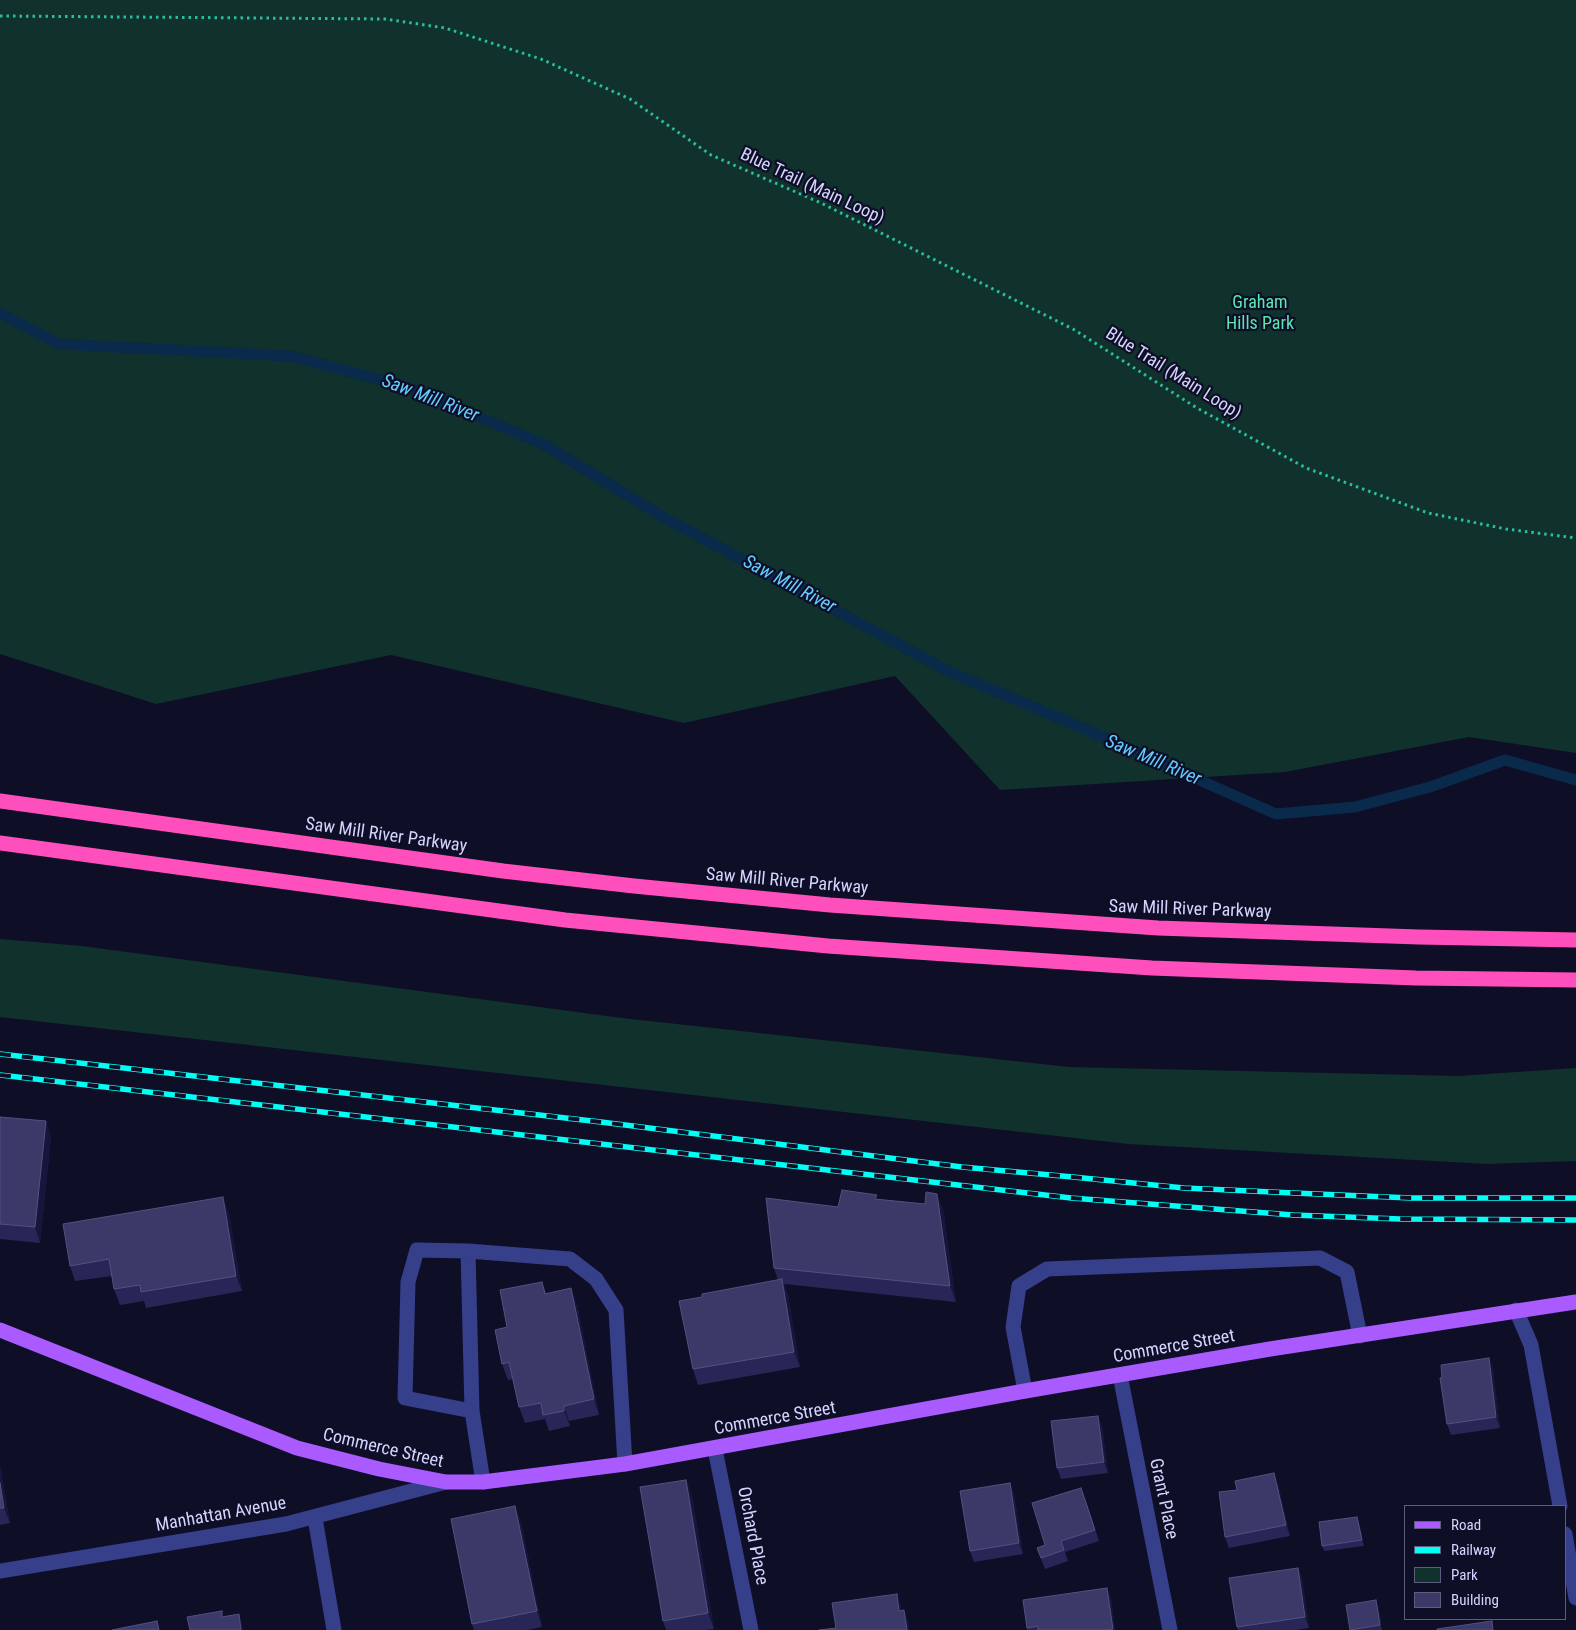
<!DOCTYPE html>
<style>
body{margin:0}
#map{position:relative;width:1576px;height:1630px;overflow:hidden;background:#0e0e27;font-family:"Roboto Condensed",sans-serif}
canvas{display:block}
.legend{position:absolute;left:1404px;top:1505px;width:162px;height:115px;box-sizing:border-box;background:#0e0e27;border:1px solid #5d5e7d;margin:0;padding:6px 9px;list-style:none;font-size:15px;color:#d4d5ff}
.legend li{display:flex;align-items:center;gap:10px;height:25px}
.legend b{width:25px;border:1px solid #5d5e7d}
</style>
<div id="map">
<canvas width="1576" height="1630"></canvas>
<ul class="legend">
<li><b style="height:6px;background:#aa5bff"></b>Road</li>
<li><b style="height:6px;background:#00fff4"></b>Railway</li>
<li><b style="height:14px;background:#10312c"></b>Park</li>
<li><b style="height:14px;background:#3a3968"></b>Building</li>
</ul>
</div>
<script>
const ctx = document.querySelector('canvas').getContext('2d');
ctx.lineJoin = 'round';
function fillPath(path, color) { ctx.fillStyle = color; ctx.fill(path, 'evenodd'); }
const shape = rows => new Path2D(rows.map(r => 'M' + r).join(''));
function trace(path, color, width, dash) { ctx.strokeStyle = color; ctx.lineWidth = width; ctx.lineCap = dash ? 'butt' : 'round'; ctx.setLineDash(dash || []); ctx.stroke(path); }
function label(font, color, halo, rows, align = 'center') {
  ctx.font = font + ' "Roboto Condensed",sans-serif'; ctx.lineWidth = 4.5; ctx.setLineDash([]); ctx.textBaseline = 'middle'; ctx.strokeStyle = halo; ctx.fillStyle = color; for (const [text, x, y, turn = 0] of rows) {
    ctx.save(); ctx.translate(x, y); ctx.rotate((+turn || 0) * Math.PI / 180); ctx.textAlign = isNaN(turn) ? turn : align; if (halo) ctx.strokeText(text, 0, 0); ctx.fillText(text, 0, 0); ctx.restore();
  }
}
fillPath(shape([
 [0,0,1576,0,1576,753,1469,737,1285,772,1000,790,895,676,684,723,391,655,156,704,0,654],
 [0,939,82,946,622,1018,1069,1067,1458,1076,1576,1068,1576,1161,1487,1164,1128,1144,0,1017]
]), '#10312c');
trace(shape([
 [0,313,59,344,290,356,405,386,543,444,665,518,948,671,1071,723,1276,814,1355,807,1430,787,1505,760,1576,780]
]), '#092a4b', 11);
trace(shape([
 [0,16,385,19,445,28,541,59,630,99,711,155,821,203,1073,329,1197,408,1306,468,1428,513,1506,529,1576,538]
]), '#28bfa0', 3, [2.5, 4]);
trace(shape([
 [468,1251,472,1411,483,1482],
 [1516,1310,1531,1345,1560,1506],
 [1120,1375,1170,1630],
 [1025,1391,1013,1327,1019,1286,1047,1269,1320,1258,1347,1272,1360,1336],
 [472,1411,405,1398,408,1282,417,1250,468,1251,570,1259,596,1279,616,1310,625,1464],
 [715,1449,751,1630],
 [315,1518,334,1630],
 [1565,1534,1576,1598],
 [0,1571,286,1524,446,1482]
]), '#363f89', 15);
trace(shape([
 [0,1330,297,1448,379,1469,446,1482,483,1482,625,1464,1025,1391,1270,1349,1576,1302]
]), '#aa5bff', 15);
trace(shape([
 [0,801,503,871,634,886,830,905,1158,928,1419,937,1576,940],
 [0,843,565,920,828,946,1152,968,1416,978,1576,980]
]), '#ff4fbc', 15);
const rail = shape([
 [0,1054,601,1122,962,1167,1073,1177,1184,1188,1294,1193,1411,1198,1576,1198],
 [0,1075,1071,1198,1293,1215,1400,1219,1576,1220]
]);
trace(rail, '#00fff4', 5.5);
trace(rail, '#0e0e27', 4, [11]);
fillPath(shape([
 [0,1117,46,1121,51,1137,40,1243,0,1239],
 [878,1199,943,1209,956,1302,784,1284,788,1295,800,1367,698,1385,693,1369,778,1280,774,1268,838,1207],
 [229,1213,242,1291,146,1308,144,1301,120,1305,114,1289,112,1276,75,1281,70,1266],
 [542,1282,546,1293,577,1304,599,1415,569,1421,570,1426,549,1431,545,1419,525,1423,519,1407,513,1379,508,1380,502,1364,507,1327],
 [1489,1358,1493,1369,1500,1428,1451,1435,1447,1424],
 [1102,1426,1108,1473,1061,1479,1057,1468],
 [0,1465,10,1523,0,1525],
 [686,1480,692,1496,714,1629,705,1630,666,1630,663,1621],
 [1010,1483,1014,1494,1023,1554,974,1562,970,1551],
 [1278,1484,1290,1536,1229,1548,1225,1537,1237,1490],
 [1085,1498,1099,1541,1065,1552,1068,1561,1045,1569,1037,1548,1045,1545],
 [1357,1517,1359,1522,1364,1546,1324,1551,1322,1546],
 [521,1522,542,1627,528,1630,474,1630,472,1624],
 [1298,1568,1302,1578,1309,1628,1296,1630,1238,1630,1237,1627],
 [1111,1598,1115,1630,1027,1630,1027,1628],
 [1378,1605,1382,1630,1350,1630]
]), '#282656');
fillPath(shape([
 [46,1121,51,1137,40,1243,35,1227],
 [937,1194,943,1209,956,1302,950,1286],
 [223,1197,229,1213,242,1291,236,1276],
 [782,1279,788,1295,800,1367,794,1352],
 [571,1288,577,1304,599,1415,594,1399],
 [1489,1358,1493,1369,1500,1428,1496,1417],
 [564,1406,569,1421,570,1426,564,1411],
 [1098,1416,1102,1426,1108,1473,1104,1462],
 [0,1465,10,1523,4,1508,0,1483],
 [1274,1473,1278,1484,1290,1536,1286,1525],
 [686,1480,692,1496,714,1629,708,1613],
 [1010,1483,1014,1494,1023,1554,1019,1543],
 [515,1506,521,1522,542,1627,537,1611],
 [1357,1517,1359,1522,1364,1546,1362,1540],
 [1298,1568,1302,1578,1309,1628,1305,1617],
 [1107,1588,1111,1598,1115,1630,1113,1630,1113,1629],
 [897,1594,901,1605,903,1621,899,1611],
 [1376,1600,1378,1605,1382,1630,1380,1625],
 [904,1610,908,1621,910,1630,907,1630],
 [239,1614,242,1625,243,1630,241,1630]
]), '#16153b');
const building = shape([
 [0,1117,46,1121,35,1227,0,1224,0,1117],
 [842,1190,877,1195,875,1199,925,1204,926,1192,937,1194,950,1286,774,1268,766,1198,838,1207,842,1190],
 [223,1197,236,1276,141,1292,140,1285,114,1289,109,1259,70,1266,63,1224,223,1197],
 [782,1279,794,1352,693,1369,679,1301,702,1297,702,1294,782,1279],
 [542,1282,545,1294,571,1288,594,1399,564,1406,564,1411,543,1415,541,1403,519,1407,509,1362,502,1364,495,1330,507,1327,500,1290,542,1282],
 [1489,1358,1496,1417,1447,1424,1440,1378,1442,1377,1441,1365,1489,1358],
 [1098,1416,1104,1462,1057,1468,1051,1421,1098,1416],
 [1274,1473,1286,1525,1225,1537,1219,1492,1237,1490,1235,1481,1274,1473],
 [686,1480,708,1613,663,1621,640,1487,686,1480],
 [0,1483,4,1508,0,1508,0,1483],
 [1010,1483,1019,1543,970,1551,960,1491,1010,1483],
 [1081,1488,1095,1530,1061,1541,1064,1550,1041,1558,1037,1548,1045,1545,1032,1503,1081,1488],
 [515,1506,537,1611,472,1624,451,1519,515,1506],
 [1357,1517,1362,1540,1322,1546,1319,1522,1357,1517],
 [1298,1568,1305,1617,1237,1627,1229,1578,1298,1568],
 [1107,1588,1113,1629,1106,1630,1038,1630,1038,1626,1027,1628,1023,1600,1107,1588],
 [897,1594,899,1611,904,1610,907,1630,819,1630,836,1628,832,1603,897,1594],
 [1376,1600,1380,1625,1350,1630,1346,1605,1376,1600],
 [222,1611,222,1617,239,1614,241,1630,190,1630,187,1617,222,1611],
 [157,1621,159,1630,112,1630,157,1621],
 [1492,1621,1493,1630,1437,1630,1437,1629,1492,1621]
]);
fillPath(building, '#3a3968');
trace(building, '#525180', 1);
label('18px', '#d4d5ff', '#0e0e27', [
 ["Blue Trail (Main Loop)",812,187,25],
 ["Blue Trail (Main Loop)",1173,374,32],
 ["Saw Mill River Parkway",386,836,8],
 ["Saw Mill River Parkway",787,882,5],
 ["Saw Mill River Parkway",1190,910,2],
 ["Commerce Street",1174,1347,-10],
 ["Commerce Street",775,1419,-10],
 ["Commerce Street",383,1449,13],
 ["Grant Place",1163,1499,78],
 ["Manhattan Avenue",221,1515,-10],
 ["Orchard Place",752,1536,79]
]);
label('18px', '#58e7af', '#0e0e27', [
 ["Graham",1260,303],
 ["Hills Park",1260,324]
]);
label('italic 19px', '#62cdff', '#0e0e27', [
 ["Saw Mill River",430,399,21],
 ["Saw Mill River",789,585,28],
 ["Saw Mill River",1153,761,23]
]);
</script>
